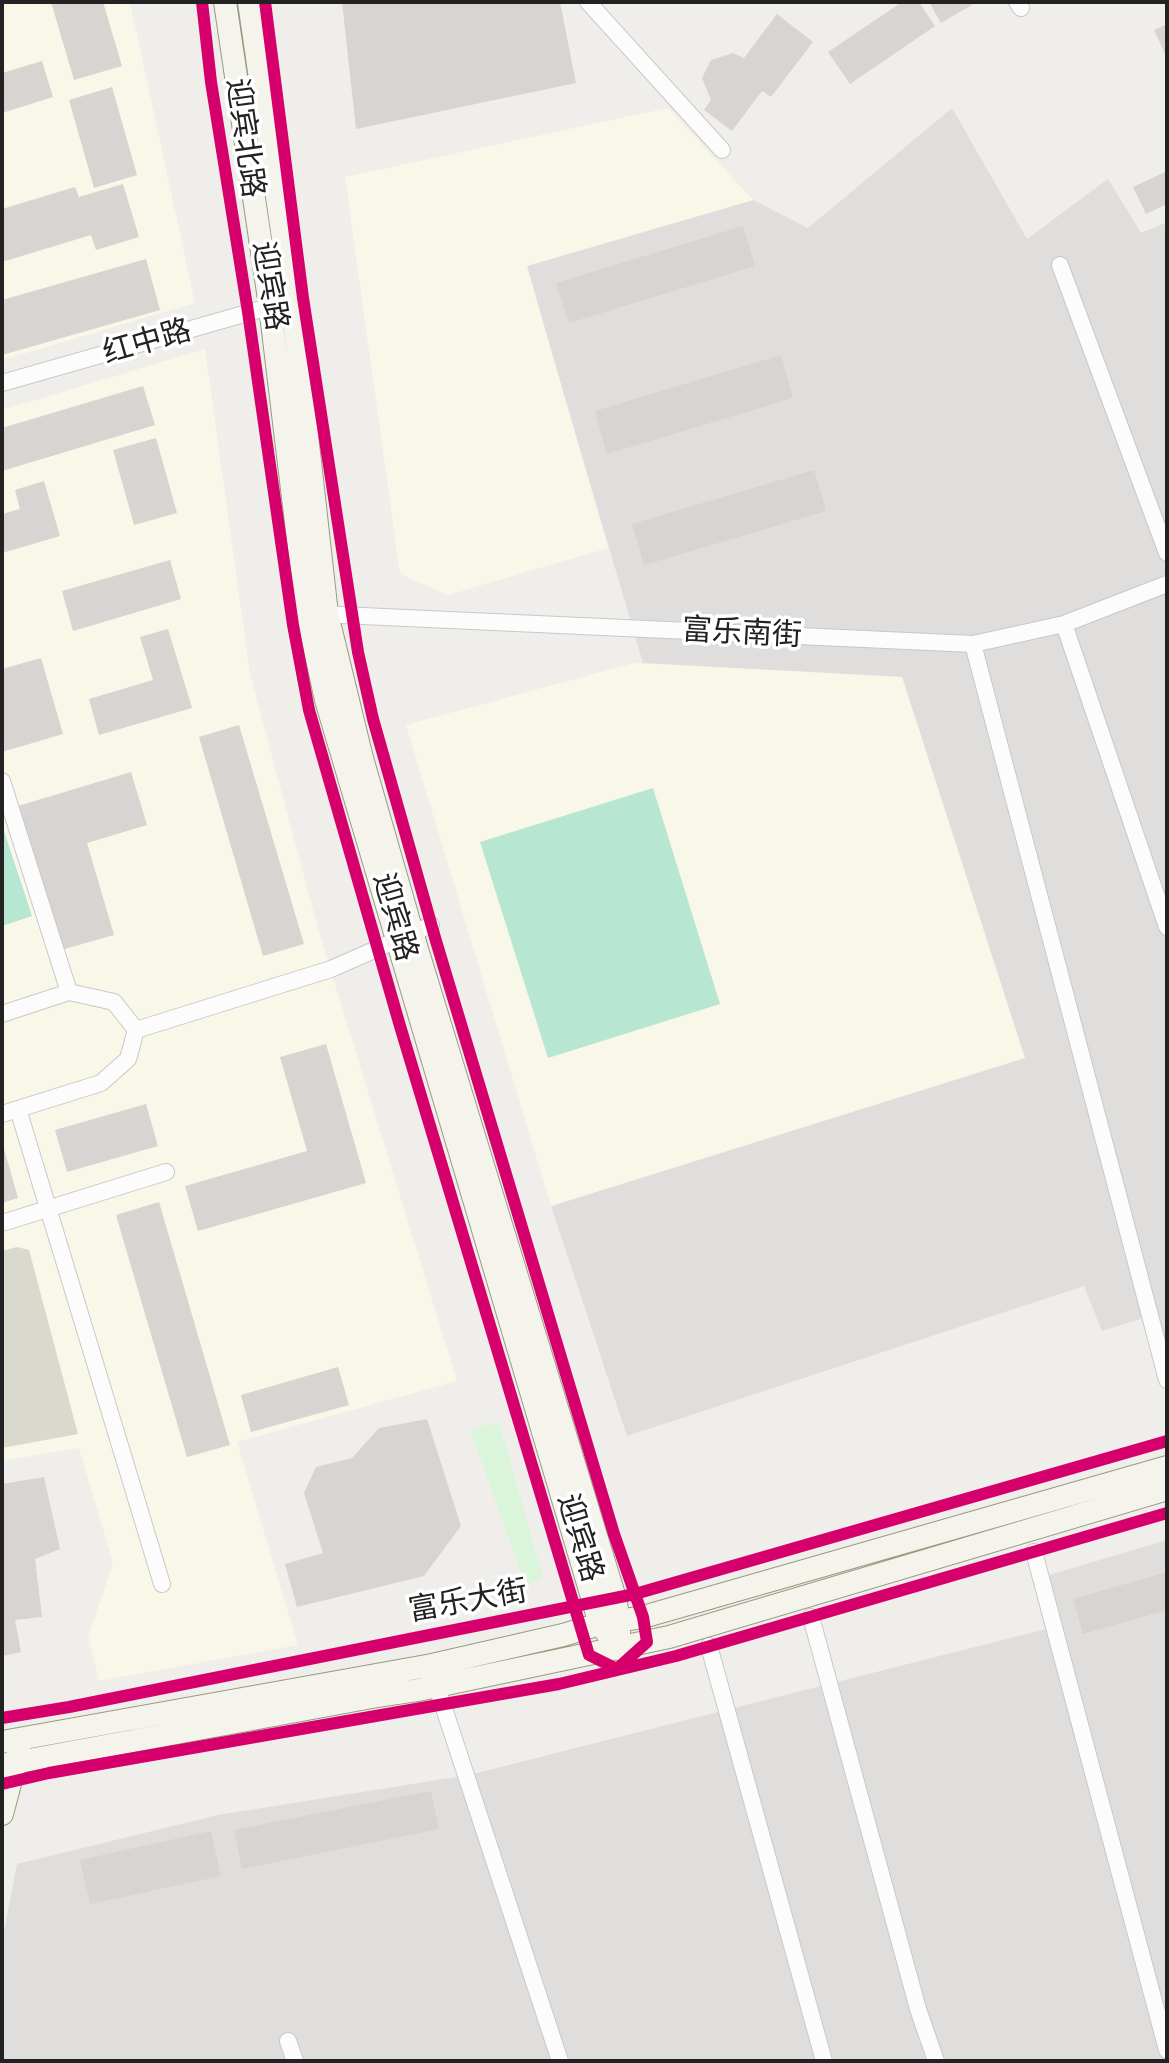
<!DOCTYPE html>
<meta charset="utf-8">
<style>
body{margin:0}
#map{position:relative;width:1169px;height:2063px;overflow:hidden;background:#f0eeeb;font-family:Mulish,sans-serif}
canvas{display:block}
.frame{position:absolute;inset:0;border:4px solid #222;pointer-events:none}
</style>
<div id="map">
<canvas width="1169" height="2063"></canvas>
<div class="frame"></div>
</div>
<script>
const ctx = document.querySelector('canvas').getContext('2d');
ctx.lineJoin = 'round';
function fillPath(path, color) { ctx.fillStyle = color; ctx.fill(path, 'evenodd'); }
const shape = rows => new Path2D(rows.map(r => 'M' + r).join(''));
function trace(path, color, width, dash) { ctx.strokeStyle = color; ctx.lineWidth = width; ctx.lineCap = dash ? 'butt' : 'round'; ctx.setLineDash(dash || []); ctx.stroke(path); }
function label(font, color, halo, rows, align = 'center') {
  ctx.font = font + ' Mulish,"Noto Sans SC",sans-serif'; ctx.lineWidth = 7; ctx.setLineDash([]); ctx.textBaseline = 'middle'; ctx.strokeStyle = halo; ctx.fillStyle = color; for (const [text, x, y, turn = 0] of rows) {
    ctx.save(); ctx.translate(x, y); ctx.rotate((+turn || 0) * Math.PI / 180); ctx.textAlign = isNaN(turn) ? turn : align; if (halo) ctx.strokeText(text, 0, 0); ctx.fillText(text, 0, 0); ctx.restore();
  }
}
fillPath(shape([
 [952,108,1027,239,1108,179,1141,233,1167,222,1167,1354,1156,1314,1102,1331,1084,1286,627,1436,551,1206,1024,1058,902,677,643,663,526,266,753,200,808,228],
 [1167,1540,1167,2061,2,2061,2,1942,17,1864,218,1815,469,1775,1062,1625,1049,1575]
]), '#dfdedc');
fillPath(shape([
 [2,2,130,2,195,303,2,360],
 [668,108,753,200,527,266,608,548,448,595,400,574,345,177],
 [205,349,250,674,318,929,457,1381,237,1442,298,1645,99,1681,88,1637,113,1563,79,1448,2,1461,2,410],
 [634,663,902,677,1025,1058,551,1206,406,725]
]), '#f8f7e8');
fillPath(shape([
 [17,1247,29,1250,78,1434,2,1448,2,1251]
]), '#d9d9cd');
fillPath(shape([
 [499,1422,543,1577,526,1586,470,1430]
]), '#daf5da');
fillPath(shape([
 [653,788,720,1004,548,1058,480,842],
 [2,825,32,916,2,926]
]), '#b7e6d2');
fillPath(shape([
 [51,2,103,2,122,66,74,80],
 [342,2,560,2,576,83,356,129],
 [902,2,919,2,935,26,850,84,828,52],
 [929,2,977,2,941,23],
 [777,14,813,42,771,97,762,91,732,131,704,110,711,100,702,78,711,60,733,53,744,58],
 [1167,24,1167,58,1154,30],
 [42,61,53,97,2,113,2,73],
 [112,87,137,175,94,188,69,100],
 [1167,171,1167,204,1146,214,1133,187],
 [123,184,139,237,96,250,91,235,2,262,2,209,75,187,79,197],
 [743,226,755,266,569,323,556,283],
 [146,259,160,310,2,355,2,300],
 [781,355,793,398,607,454,595,411],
 [143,386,155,425,2,471,2,428],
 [156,438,177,513,134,525,113,450],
 [814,470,826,511,644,565,632,524],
 [44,481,60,536,2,553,2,514,20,509,15,490],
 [170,560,181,599,73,631,62,591],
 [168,629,192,708,99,735,89,699,153,680,140,637],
 [41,658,63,734,2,752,2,669],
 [239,725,304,944,263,956,199,737],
 [131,772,147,825,87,843,114,935,61,950,18,806],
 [326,1044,366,1183,198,1231,185,1186,307,1151,280,1057],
 [146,1104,158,1146,67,1172,55,1130],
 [3,1145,18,1198,2,1203,2,1146],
 [159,1202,230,1445,187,1457,116,1215],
 [338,1367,349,1405,251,1432,241,1395],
 [427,1419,461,1526,424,1576,297,1607,285,1564,323,1553,304,1493,316,1467,352,1458,379,1428],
 [44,1477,60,1549,35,1559,42,1617,15,1620,21,1652,2,1656,2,1484],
 [1167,1572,1167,1610,1083,1634,1073,1599],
 [431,1791,439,1829,242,1869,234,1830],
 [211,1831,221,1876,90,1904,80,1860]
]), '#d7d4d2');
const street = shape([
 [588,2,722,150],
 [1017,2,1021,8],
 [1060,265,1167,553],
 [2,383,279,304],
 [319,614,973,644,1064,624,1167,584],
 [1064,624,1167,927],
 [973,644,1167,1380],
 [2,781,69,992],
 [2,1014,69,992,114,1002,136,1030,128,1059,101,1083,2,1114],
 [136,1030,331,969,431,925],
 [18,1109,162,1584],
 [2,1223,166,1172],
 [1034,1552,1167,2050],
 [811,1617,918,2009,936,2061],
 [709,1646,824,2061],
 [434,1678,560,2061],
 [288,2041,295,2061]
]);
const secondary = shape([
 [225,2,270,306,307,614,326,700,600,1624,619,1649],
 [249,2,292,301,327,614,362,758,417,949,615,1598,619,1620,619,1649],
 [2,1742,432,1665,563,1635,600,1624,643,1617,1167,1467],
 [2,1765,372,1697,418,1690,669,1637,1167,1489],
 [2,1814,19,1750]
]);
trace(street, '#c9c8c7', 18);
trace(secondary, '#999a82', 24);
trace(street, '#fdfcfc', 16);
trace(secondary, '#f4f4ed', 22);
trace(shape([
 [202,2,211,82,248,312,293,625,309,710,400,1026,589,1655,617,1669,647,1642,643,1617,614,1534,436,941,373,719,358,652,303,298,265,2],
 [2,1718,69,1707,635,1594,1167,1441],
 [2,1784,49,1773,559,1684,676,1656,1167,1513]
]), '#d6006c', 12);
label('30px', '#222', '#fff', [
 ["迎宾北路",245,138,82],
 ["迎宾路",270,286,81],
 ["红中路",147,342,-16],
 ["富乐南街",742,633,3],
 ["迎宾路",395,917,74],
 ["迎宾路",580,1538,73],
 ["富乐大街",468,1601,-10]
]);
</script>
